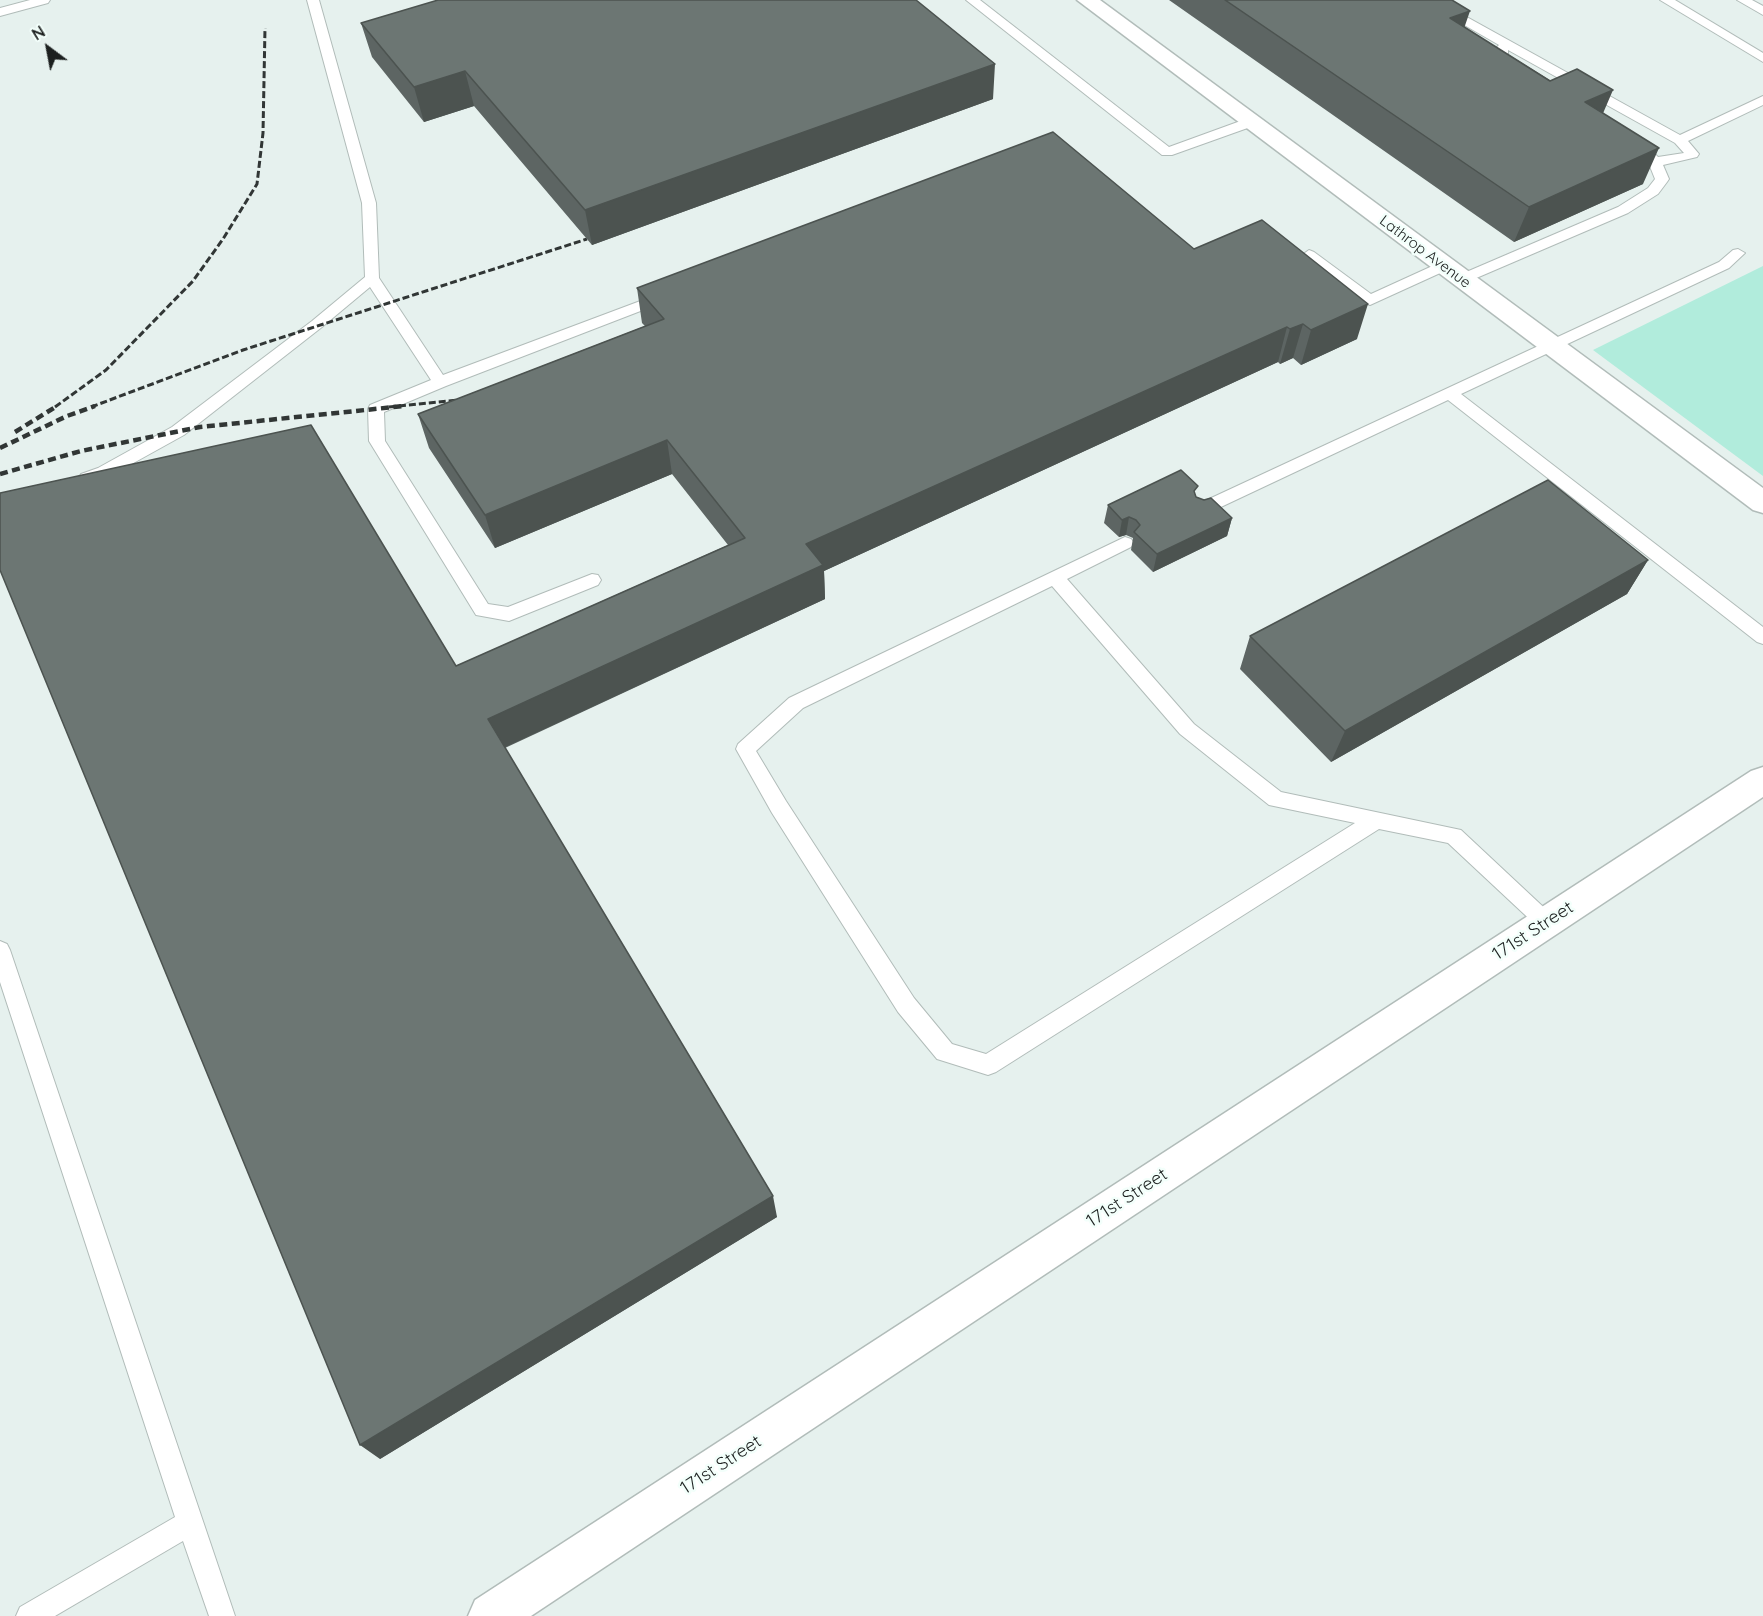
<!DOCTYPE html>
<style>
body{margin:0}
#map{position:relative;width:1763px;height:1616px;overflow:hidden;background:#e6f1ee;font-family:Quicksand,sans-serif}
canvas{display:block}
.north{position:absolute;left:18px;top:18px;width:60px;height:60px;-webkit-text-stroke:4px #f3fffb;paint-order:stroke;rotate:328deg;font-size:16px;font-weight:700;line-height:24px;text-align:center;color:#1c201f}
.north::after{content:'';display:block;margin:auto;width:21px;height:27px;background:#1c201f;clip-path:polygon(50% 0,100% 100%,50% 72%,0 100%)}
</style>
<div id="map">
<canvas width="1763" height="1616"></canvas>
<div class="north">N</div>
</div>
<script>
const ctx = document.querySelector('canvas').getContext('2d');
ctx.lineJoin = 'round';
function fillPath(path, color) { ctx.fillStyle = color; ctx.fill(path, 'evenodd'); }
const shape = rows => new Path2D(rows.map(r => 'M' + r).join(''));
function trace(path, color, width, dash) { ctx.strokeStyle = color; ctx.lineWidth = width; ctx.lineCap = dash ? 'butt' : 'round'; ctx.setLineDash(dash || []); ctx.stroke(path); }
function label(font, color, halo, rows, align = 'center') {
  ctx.font = font + ' Quicksand,sans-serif'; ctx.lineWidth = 5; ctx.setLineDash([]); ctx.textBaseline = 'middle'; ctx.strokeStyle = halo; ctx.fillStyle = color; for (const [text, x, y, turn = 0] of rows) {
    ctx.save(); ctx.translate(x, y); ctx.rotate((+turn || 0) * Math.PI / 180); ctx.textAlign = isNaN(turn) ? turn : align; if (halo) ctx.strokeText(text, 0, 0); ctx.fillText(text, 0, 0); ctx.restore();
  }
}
fillPath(shape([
 [1763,266,1763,476,1593,350]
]), '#b1ecdc');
const lane = shape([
 [30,0,50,0,48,3,0,16,0,8,30,0],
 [307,0,319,0,376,203,379,278,443,375,659,294,669,294,671,297,669,300,446,386,384,412,385,441,488,604,508,607,592,574,598,575,601,580,598,585,509,621,476,615,369,441,368,409,370,405,431,380,370,287,322,327,184,435,110,476,87,484,81,482,79,478,81,474,98,468,172,427,312,321,365,277,362,203,307,0],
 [966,0,980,0,1169,147,1246,119,1251,118,1258,122,1256,125,1172,155,1162,155,966,0],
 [1421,0,1436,0,1680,135,1763,96,1763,105,1688,141,1699,154,1697,157,1663,165,1669,179,1667,182,1658,194,1628,213,1467,282,1457,282,1455,279,1457,276,1618,207,1648,188,1655,179,1649,164,1629,143,1631,140,1641,140,1658,157,1684,153,1675,143,1508,50,1508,57,1521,67,1520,70,1510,70,1496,59,1494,50,1499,45,1421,0],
 [1660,0,1675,0,1763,53,1763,62,1660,0],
 [1737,0,1752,0,1763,6,1763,15,1737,0],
 [1738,249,1745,253,1729,268,1461,394,1763,627,1763,644,1757,642,1448,400,1206,514,1200,516,1194,514,1192,510,1194,506,1719,262,1733,250,1738,249],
 [1309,250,1314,252,1371,294,1439,263,1444,261,1451,266,1449,269,1370,305,1365,303,1304,258,1302,255,1309,250],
 [1125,537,1131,539,1134,543,1131,547,1067,579,1194,724,1281,792,1461,830,1553,916,1556,922,1553,928,1546,931,1539,928,1448,843,1379,829,996,1072,988,1075,937,1059,898,1012,772,813,736,749,738,744,789,698,1125,537],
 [1052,586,1180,734,1269,805,1355,823,986,1054,952,1044,914,998,786,801,756,751,803,708,1052,586],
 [0,941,7,944,10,950,235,1616,209,1616,183,1541,55,1616,16,1616,20,1607,175,1517,0,982,0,941]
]);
const street = shape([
 [1077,0,1100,0,1763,488,1763,513,1753,510,1077,0]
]);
const secondary = shape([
 [1763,767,1763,797,531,1616,468,1616,475,1600,1751,771,1763,767]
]);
trace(lane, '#b1bcb9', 2);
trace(street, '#b1bcb9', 3);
trace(secondary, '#b1bcb9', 3);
fillPath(lane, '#fff');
fillPath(street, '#fff');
fillPath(secondary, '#fff');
trace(shape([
 [55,407,106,370,193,281,223,239,257,184,263,133,265,28],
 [91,407,243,350,587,239],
 [389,407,467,399]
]), '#313635', 3, [7, 3]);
trace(shape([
 [15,432,57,406],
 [0,448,67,416,95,406],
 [0,474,81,451,200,427,404,406]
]), '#313635', 4.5, [8, 4.5]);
fillPath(shape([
 [1169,0,1452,0,1464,27,1603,113,1643,184,1514,242],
 [361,23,993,99,592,245,474,106,424,122,372,57],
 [1194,249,1357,339,1301,365,1293,358,1280,364,1278,362,824,571,825,599,505,748,777,1217,380,1459,456,666,728,545,672,474,495,548,429,448,418,414,645,326,642,323,637,288],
 [1196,495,1196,497,1232,518,1227,536,1153,572,1131,550,1133,538,1126,535,1119,537,1104,523,1108,505],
 [1648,560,1627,594,1331,762,1240,669,1250,636]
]), '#5d6563');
fillPath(shape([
 [1470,11,1458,46,1450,18],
 [995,64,993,99,592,245,585,210],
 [465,71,474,106,424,122,414,87],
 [1613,90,1598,125,1585,102],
 [1659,148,1643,184,1514,242,1529,207],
 [1368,304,1357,339,1301,365,1311,330],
 [1303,324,1293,358,1280,364,1290,329],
 [1287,327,1278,362,824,571,825,599,499,750,488,719,806,544],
 [667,440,672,474,495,548,485,515],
 [1129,517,1126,535,1119,537,1122,520],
 [1232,518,1227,536,1153,572,1157,554],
 [1648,560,1627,594,1331,762,1345,731],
 [773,1196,777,1217,380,1459,360,1445]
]), '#4c5350');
const building = shape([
 [438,0,916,0,995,64,585,210,465,71,414,87,361,23,438,0],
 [1225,0,1452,0,1470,11,1450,18,1550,81,1577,69,1613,90,1585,102,1659,148,1529,207,1225,0],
 [1053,132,1194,249,1262,220,1368,304,1311,330,1303,324,1290,329,1287,327,806,544,823,565,488,719,773,1196,360,1445,0,570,0,493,311,425,456,666,745,538,667,440,485,515,418,414,664,319,637,288,1053,132],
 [1181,470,1198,486,1194,491,1196,497,1204,500,1211,498,1232,518,1157,554,1134,532,1140,525,1136,520,1129,517,1122,520,1108,505,1181,470],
 [1548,480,1648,560,1345,731,1250,636,1548,480]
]);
fillPath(building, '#6c7673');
trace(building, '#4c5350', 1.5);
label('15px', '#1c201f', '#f3fffb', [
 ["Lathrop Avenue",1425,252,37]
]);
label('18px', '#1c201f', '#f3fffb', [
 ["171st Street",1533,931,-33],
 ["171st Street",1127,1198,-33],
 ["171st Street",721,1465,-33]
]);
</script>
